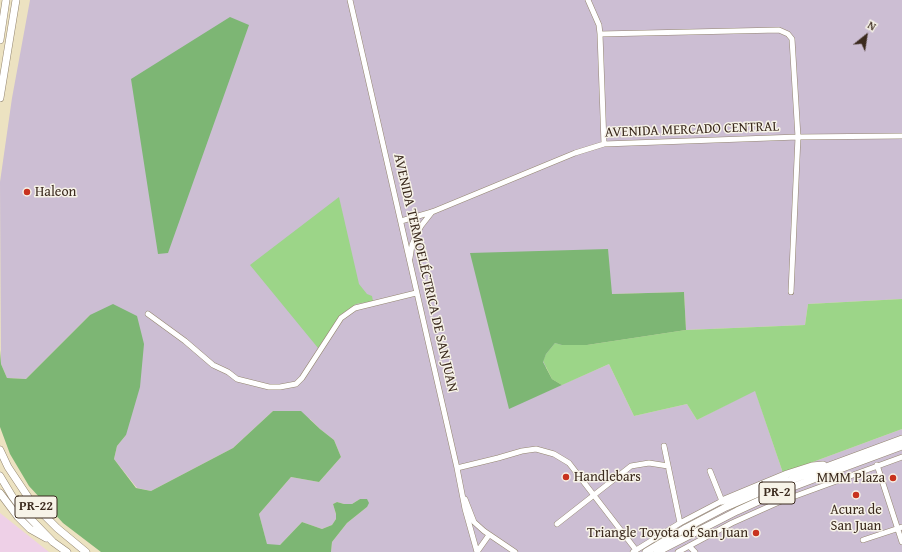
<!DOCTYPE html>
<meta charset="utf-8">
<style>
body{margin:0}
#map{position:relative;width:902px;height:552px;overflow:hidden;background:#ece2c1;font-family:"Gentium Book Plus",serif}
canvas{display:block}
.north{position:absolute;left:846px;top:16px;width:40px;height:40px;-webkit-text-stroke:3px #f7f3e8;paint-order:stroke;rotate:30deg;font-size:11px;font-weight:700;line-height:16px;text-align:center;color:#3b2a1e}
.north::after{content:'';display:block;margin:auto;width:14px;height:18px;background:#3b2a1e;clip-path:polygon(50% 0,100% 100%,50% 72%,0 100%)}
</style>
<div id="map">
<canvas width="902" height="552"></canvas>
<div class="north">N</div>
</div>
<script>
const ctx = document.querySelector('canvas').getContext('2d');
ctx.lineJoin = 'round';
function fillPath(path, color) { ctx.fillStyle = color; ctx.fill(path, 'evenodd'); }
const shape = rows => new Path2D(rows.map(r => 'M' + r).join(''));
function trace(path, color, width, dash) { ctx.strokeStyle = color; ctx.lineWidth = width; ctx.lineCap = dash ? 'butt' : 'round'; ctx.setLineDash(dash || []); ctx.stroke(path); }
function label(font, color, halo, rows, align = 'center') {
  ctx.font = font + ' "Gentium Book Plus",serif'; ctx.lineWidth = 3; ctx.setLineDash([]); ctx.textBaseline = 'middle'; ctx.strokeStyle = halo; ctx.fillStyle = color; for (const [text, x, y, turn = 0] of rows) {
    ctx.save(); ctx.translate(x, y); ctx.rotate((+turn || 0) * Math.PI / 180); ctx.textAlign = isNaN(turn) ? turn : align; if (halo) ctx.strokeText(text, 0, 0); ctx.fillText(text, 0, 0); ctx.restore();
  }
}
fillPath(shape([
 [0,513,49,552,0,552]
]), '#eed0e7');
fillPath(shape([
 [30,0,902,0,902,299,808,304,805,325,686,330,684,292,612,294,509,408,609,364,634,416,687,404,697,420,755,390,783,473,902,429,902,552,331,552,332,542,347,523,367,507,367,499,360,499,352,504,344,504,337,502,333,504,336,514,336,519,332,525,322,529,302,522,280,545,267,545,259,514,291,477,319,482,341,457,334,440,320,429,310,419,273,411,233,448,151,491,137,488,114,459,117,446,126,435,90,315,26,379,7,378,1,364,0,182,12,98]
]), '#ccbed3');
fillPath(shape([
 [339,197,359,284,367,294,372,296,373,301,356,304,340,315,318,348,250,265],
 [902,299,902,429,783,473,755,391,697,420,687,404,634,416,609,364,562,385,552,379,543,361,546,354,555,343,562,345,587,345,686,330,805,325,808,304]
]), '#9cd588');
fillPath(shape([
 [230,17,249,25,168,253,158,254,131,79],
 [608,249,612,294,684,292,686,330,587,345,562,345,555,343,546,354,543,362,552,379,562,385,509,409,470,253],
 [113,304,137,316,144,344,140,387,126,435,117,446,114,459,136,488,151,491,233,448,273,411,301,411,320,429,334,440,341,457,319,482,291,477,259,514,267,544,280,545,302,522,322,529,332,525,336,519,336,514,333,504,337,502,344,504,352,504,360,499,367,499,369,503,367,507,347,523,332,542,331,552,101,552,63,523,29,486,10,454,0,427,0,350,1,364,7,378,26,379,90,315]
]), '#7db674');
const minor = shape([
 [350,0,457,468,465,509,477,552],
 [588,0,599,25,600,34,604,144],
 [600,34,779,30,788,34,792,39,798,137,791,292],
 [401,221,432,212,575,153,604,144,798,137,902,136],
 [410,258,412,245,416,235,421,226,432,212],
 [148,314,185,341,213,365,228,372,237,379,269,387,280,387,296,384,302,378,341,318,355,308,416,293],
 [664,446,680,523],
 [877,465,902,542],
 [457,468,498,458,522,451,536,449,554,454,569,463,636,550],
 [465,499,474,522,484,531,515,552],
 [557,524,631,466,649,463,668,466],
 [863,540,902,527],
 [689,546,695,552],
 [477,552,489,535],
 [633,552,680,523,722,501,710,471],
 [678,552,732,523,779,502,902,457]
]);
const highway = shape([
 [0,40,6,0],
 [0,98,16,0],
 [0,450,8,467,32,503,57,528,86,552],
 [0,476,12,496,23,511,53,542,67,552],
 [0,493,18,517,30,529,46,538],
 [722,501,787,474,812,466,823,465],
 [646,552,686,528,726,507,772,487,902,439],
 [657,552,737,511,774,494,840,469,902,446]
]);
trace(minor, '#948670', 6);
trace(highway, '#948670', 8);
trace(minor, '#fff', 5);
trace(highway, '#fff', 7);
for (const [x, y, r, color] of [
 [27,192,4,"#c8321e"],
 [566,477,4,"#c8321e"],
 [893,478,4,"#c8321e"],
 [856,495,4,"#c8321e"],
 [756,533,4,"#c8321e"]
]) { const dot = new Path2D(); dot.arc(x, y, r, 0, 2 * Math.PI); ctx.fillStyle = color; ctx.fill(dot); trace(dot, '#f7f3e8', 1.5); }
for (const [x, y, w] of [
 [777,493,36],
 [36,507,42]
]) { const box = new Path2D(); box.roundRect(x - w / 2, y - 11, w, 22, 3); ctx.fillStyle = '#f7f3e8'; ctx.fill(box); trace(box, '#3b2a1e', 1); }
label('bold 13px', '#3b2a1e', null, [
 ["PR-2",777,493],
 ["PR-22",36,507]
]);
label('14px', '#3b2a1e', '#f7f3e8', [
 ["AVENIDA MERCADO CENTRAL",692,130,-2],
 ["AVENIDA TERMOELÉCTRICA DE SAN JUAN",425,273,77]
]);
label('14px', '#3b2a1e', '#f7f3e8', [
 ["Haleon",35,192],
 ["Handlebars",574,477],
 ["MMM Plaza",885,478,"right"],
 ["Acura de",856,510,"center"],
 ["San Juan",856,526,"center"],
 ["Triangle Toyota of San Juan",748,533,"right"]
], 'left');
</script>
